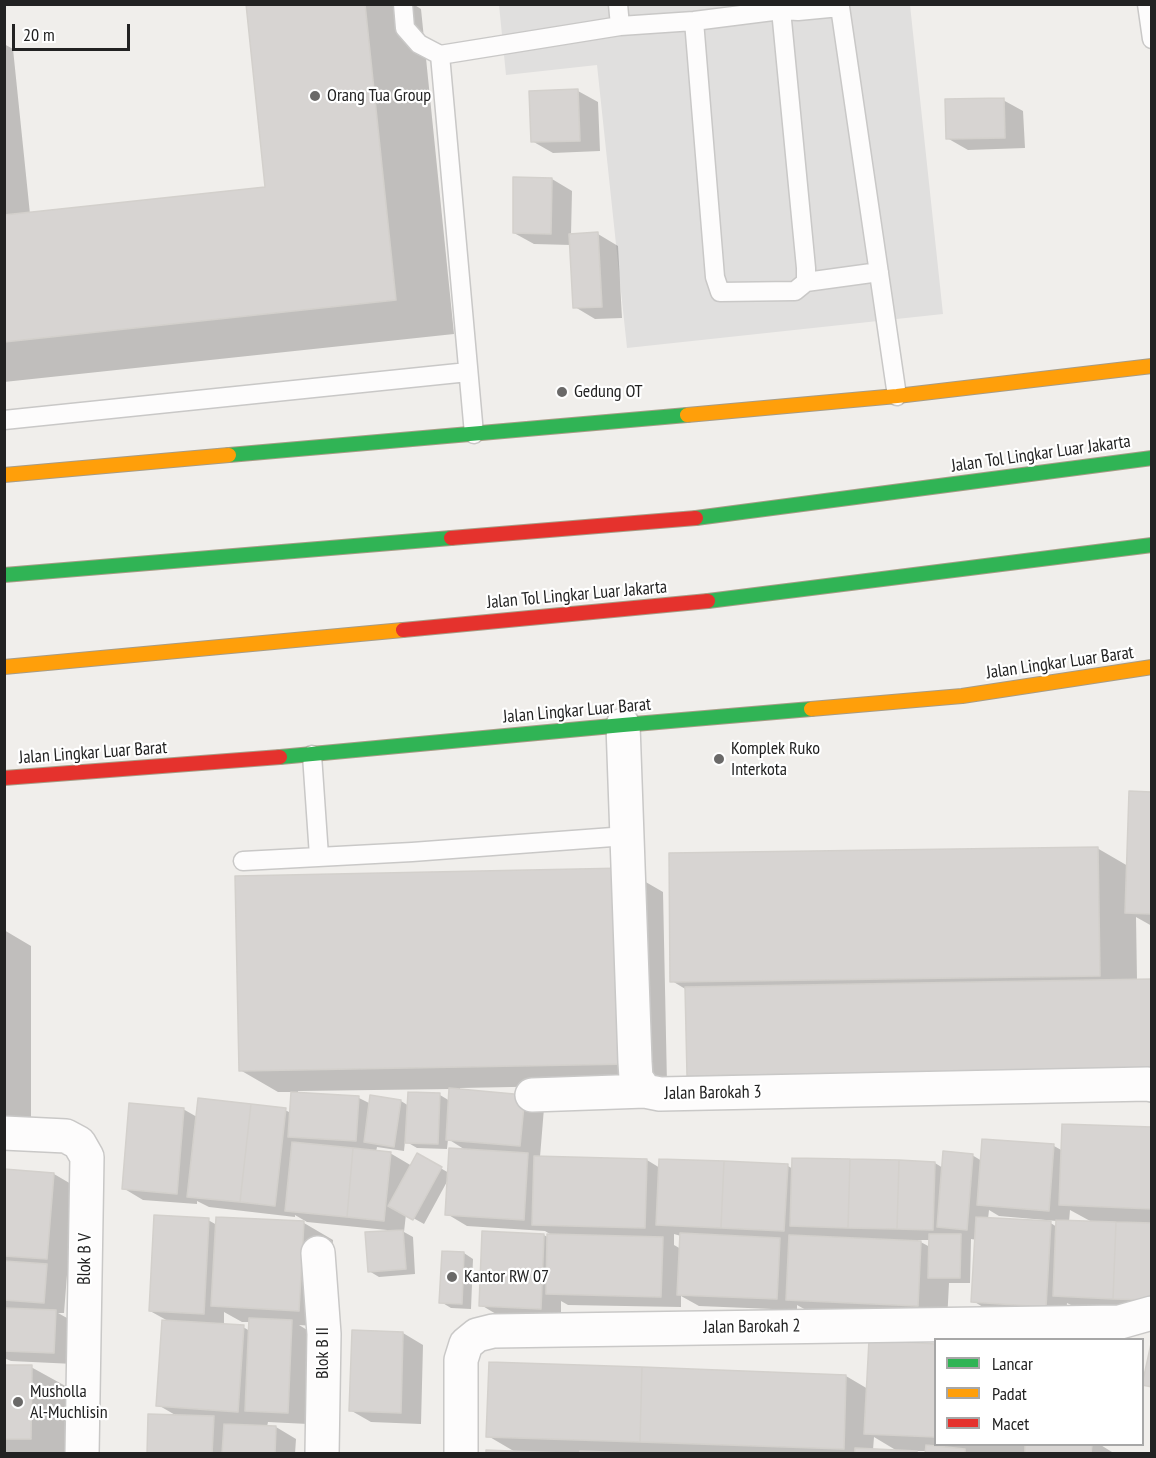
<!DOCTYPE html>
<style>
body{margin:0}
#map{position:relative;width:1156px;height:1458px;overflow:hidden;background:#f0eeeb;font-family:"PT Sans Narrow",sans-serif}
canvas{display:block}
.frame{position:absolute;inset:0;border:6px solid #222;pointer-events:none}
.legend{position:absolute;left:934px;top:1338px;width:210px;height:108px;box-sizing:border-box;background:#fff;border:2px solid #a7a7a7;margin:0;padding:8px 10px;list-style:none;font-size:18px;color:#222}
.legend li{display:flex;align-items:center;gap:12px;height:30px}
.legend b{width:30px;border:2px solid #a7a7a7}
.scale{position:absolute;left:12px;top:24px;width:118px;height:27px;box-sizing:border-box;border:3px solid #222;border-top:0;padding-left:8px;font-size:18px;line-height:21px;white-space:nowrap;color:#222;-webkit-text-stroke:4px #fff;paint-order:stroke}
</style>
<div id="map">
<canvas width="1156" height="1458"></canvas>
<div class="frame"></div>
<ul class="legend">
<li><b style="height:8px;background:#30b455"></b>Lancar</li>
<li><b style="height:8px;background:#ff9f0a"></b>Padat</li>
<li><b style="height:8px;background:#e5322d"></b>Macet</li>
</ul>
<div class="scale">20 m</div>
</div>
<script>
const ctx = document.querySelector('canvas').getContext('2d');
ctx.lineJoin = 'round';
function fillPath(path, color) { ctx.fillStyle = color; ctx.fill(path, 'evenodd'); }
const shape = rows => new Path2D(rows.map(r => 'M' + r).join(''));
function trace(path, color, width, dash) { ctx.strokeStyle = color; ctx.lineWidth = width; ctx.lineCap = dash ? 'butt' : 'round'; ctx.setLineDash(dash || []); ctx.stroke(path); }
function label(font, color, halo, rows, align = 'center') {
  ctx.font = font + ' "PT Sans Narrow",sans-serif'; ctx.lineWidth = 4.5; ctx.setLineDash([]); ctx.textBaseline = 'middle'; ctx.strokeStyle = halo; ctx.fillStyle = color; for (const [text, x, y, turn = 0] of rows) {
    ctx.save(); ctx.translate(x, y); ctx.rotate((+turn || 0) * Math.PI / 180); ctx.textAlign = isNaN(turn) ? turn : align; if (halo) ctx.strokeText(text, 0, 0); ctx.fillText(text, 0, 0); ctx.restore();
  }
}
fillPath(shape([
 [499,5,910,5,943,314,627,348,597,65,506,75]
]), '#e0dfde');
fillPath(shape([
 [247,4,413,4,421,9,454,334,4,382,4,44,13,49,30,214,267,189],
 [578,91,598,102,600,151,553,153,532,141],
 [1003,100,1023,111,1025,148,968,150,947,138],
 [552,179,572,191,571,235,598,234,618,246,622,318,595,319,575,307,571,245,534,244,514,233],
 [1152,794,1152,926,1136,917,1137,980,1152,1090,726,1097,688,1075,687,990,672,981,1097,848,1128,866],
 [625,870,663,892,667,1084,460,1088,460,1091,544,1108,540,1157,647,1160,660,1168,788,1166,793,1169,935,1163,943,1168,972,1155,982,1161,984,1141,1054,1146,1063,1151,1152,1128,1152,1310,1075,1307,1067,1303,1066,1317,993,1313,973,1301,977,1240,971,1239,970,1283,949,1283,947,1322,817,1316,797,1305,797,1310,699,1306,681,1296,681,1307,568,1305,561,1301,561,1319,501,1317,481,1305,544,1235,549,1238,553,1236,545,1231,467,1226,447,1214,449,1178,424,1224,406,1214,404,1232,413,1237,415,1274,379,1277,369,1271,387,1230,307,1222,295,1215,295,1217,209,1207,197,1201,197,1204,143,1200,123,1188,183,1109,197,1117,285,1110,291,1113,293,1092,278,1092,240,1070],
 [451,1089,450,1101,440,1095,409,1106,401,1101,371,1104,359,1098,298,1094,298,1091],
 [448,1139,467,1151,449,1173,418,1155,412,1166,390,1153,376,1152,377,1147,404,1151,405,1141,417,1148,447,1149],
 [989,1210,999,1216,1057,1221,1057,1227,1049,1222,988,1219],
 [1070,1210,1092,1222,1069,1222],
 [674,1234,681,1236,681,1249,674,1245],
 [917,1240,930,1240,930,1247],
 [4,930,31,946,31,1123,4,1123],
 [4,1171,54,1174,83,1191,76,1275,67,1275,64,1313,58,1313,76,1323,74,1364,11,1361,4,1358],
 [208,1220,217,1225,304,1223,333,1240,328,1327,299,1325,312,1333,308,1424,268,1422,267,1427,276,1427,296,1439,295,1454,148,1454,177,1416,158,1405,170,1322,150,1311],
 [224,1312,242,1322,250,1322,250,1331,243,1327,224,1325],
 [464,1253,473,1259,471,1309,451,1308,441,1302],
 [353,1331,403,1333,423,1345,421,1424,371,1422,350,1410],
 [936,1345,936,1444,1099,1444,1112,1452,1112,1454,926,1454,927,1451,913,1451,918,1454,487,1454,517,1453,488,1436,846,1376,868,1389],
 [874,1437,899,1452,873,1450],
 [4,1367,31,1367,69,1388,68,1454,4,1454]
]), '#0003');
const building = shape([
 [246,4,365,4,396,300,4,342,4,215,265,187,246,4],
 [578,89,580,141,531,142,529,91,578,89],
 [1004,98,1005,138,946,139,945,99,1004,98],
 [513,177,552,178,551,234,513,233,513,177],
 [598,232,602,307,573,308,569,234,598,232],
 [1129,791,1152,792,1152,914,1125,913,1129,791],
 [1098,847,1100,976,670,982,669,853,1098,847],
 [626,868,629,1064,239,1071,235,876,626,868],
 [1152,979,1152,1068,687,1076,685,987,1152,979],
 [449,1088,525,1095,520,1146,446,1140,449,1088],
 [291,1092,359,1096,356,1141,288,1137,291,1092],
 [408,1092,440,1093,438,1144,405,1143,408,1092],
 [370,1095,401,1100,394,1147,364,1142,370,1095],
 [198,1098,251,1104,240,1202,187,1197,198,1098],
 [129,1103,184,1108,177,1194,122,1189,129,1103],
 [251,1104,286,1108,275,1206,240,1202,251,1104],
 [1062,1124,1152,1127,1152,1209,1059,1205,1062,1124],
 [982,1139,1054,1144,1049,1211,977,1205,982,1139],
 [292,1142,353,1148,347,1217,285,1211,292,1142],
 [353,1148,391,1152,384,1221,347,1217,353,1148],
 [449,1148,528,1153,524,1220,445,1215,449,1148],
 [943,1151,973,1154,967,1230,937,1227,943,1151],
 [417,1153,442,1167,413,1220,388,1206,417,1153],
 [534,1156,647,1159,645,1228,532,1225,534,1156],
 [792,1158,850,1159,848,1228,790,1226,792,1158],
 [659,1159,724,1161,721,1228,656,1225,659,1159],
 [850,1159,899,1160,897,1229,848,1228,850,1159],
 [899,1160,935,1162,933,1230,897,1229,899,1160],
 [724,1161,788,1164,784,1231,721,1228,724,1161],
 [4,1169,54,1173,47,1259,4,1256,4,1169],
 [154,1215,209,1218,204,1314,149,1311,154,1215],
 [216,1217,304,1221,299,1311,211,1306,216,1217],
 [976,1217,1051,1221,1046,1307,971,1302,976,1217],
 [1056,1220,1116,1222,1113,1299,1053,1296,1056,1220],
 [1116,1222,1152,1223,1152,1300,1113,1299,1116,1222],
 [403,1230,406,1269,368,1272,365,1232,403,1230],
 [482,1231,544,1234,541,1309,479,1306,482,1231],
 [680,1233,780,1238,777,1299,677,1295,680,1233],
 [547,1234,663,1237,661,1297,546,1294,547,1234],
 [929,1234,961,1234,960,1278,928,1278,929,1234],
 [789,1235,921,1241,918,1306,786,1300,789,1235],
 [442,1251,464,1252,462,1304,439,1303,442,1251],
 [4,1261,47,1264,44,1303,4,1300,4,1261],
 [4,1308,56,1310,54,1353,4,1351,4,1308],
 [249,1318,292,1320,288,1413,245,1411,249,1318],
 [162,1320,244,1325,238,1412,156,1406,162,1320],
 [352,1330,403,1332,401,1413,349,1411,352,1330],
 [1152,1339,1152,1387,1142,1385,1152,1339],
 [869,1340,936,1344,936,1437,864,1434,869,1340],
 [489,1362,642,1367,640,1442,486,1437,489,1362],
 [4,1365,32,1365,31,1439,4,1439,4,1365],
 [642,1367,846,1375,844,1449,640,1442,642,1367],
 [148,1414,214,1416,212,1454,147,1454,148,1414],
 [224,1424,276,1426,275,1454,222,1454,224,1424],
 [1025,1444,1092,1444,1091,1454,1025,1454,1025,1444],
 [926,1445,965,1449,965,1454,925,1454,926,1445],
 [855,1448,917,1451,917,1454,855,1454,855,1448],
 [486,1450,562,1453,562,1454,486,1454,486,1450],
 [580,1451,633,1453,633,1454,580,1454,580,1451]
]);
fillPath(building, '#d7d4d2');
trace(building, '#d3d0cc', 1.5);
const lane = shape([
 [403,4,405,28,419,44,440,55,620,26,694,21,781,10,798,11,840,7,897,396],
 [618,4,620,26],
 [1147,4,1152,39],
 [694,21,715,277,720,292,795,291,806,282,806,268,781,10],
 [440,55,474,434],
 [806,282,879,272],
 [4,420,468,372],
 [312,755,319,856],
 [243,861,412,852,626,836]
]);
const street = shape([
 [623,725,635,1062,636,1078,645,1091,660,1094,1148,1084,1152,1085],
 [532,1095,645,1091],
 [4,1133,66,1136,79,1143,87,1157,82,1454],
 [318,1253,324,1334,322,1454],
 [461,1454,461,1360,466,1344,477,1335,493,1331,1120,1322,1152,1313]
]);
const fast = shape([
 [229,455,687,415],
 [696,518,1152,458],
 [4,575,451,538],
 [708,601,1152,545],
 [280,757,623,725,811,709]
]);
const slow = shape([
 [687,415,897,396,1152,366],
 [4,475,229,455],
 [4,667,403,630],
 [811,709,962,696,1152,667]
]);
const jam = shape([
 [451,538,696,518],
 [403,630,708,601],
 [4,778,280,757]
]);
trace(lane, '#c9c8c7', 21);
trace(street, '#c9c8c7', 36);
trace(fast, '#a79c86', 16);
trace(slow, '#a79c86', 16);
trace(jam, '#a79c86', 16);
trace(lane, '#fdfcfc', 18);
trace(street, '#fdfcfc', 33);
trace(fast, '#30b455', 14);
trace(slow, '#ff9f0a', 14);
trace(jam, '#e5322d', 14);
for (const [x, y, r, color] of [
 [315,96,6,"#6a6968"],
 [562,392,6,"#6a6968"],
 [719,759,6,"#6a6968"],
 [452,1277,6,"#6a6968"],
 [18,1402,6,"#6a6968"]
]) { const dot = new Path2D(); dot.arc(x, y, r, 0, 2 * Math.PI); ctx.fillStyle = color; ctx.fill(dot); trace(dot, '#fff', 2); }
label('18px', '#222', '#fff', [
 ["Orang Tua Group",327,96],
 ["Gedung OT",574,392],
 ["Komplek Ruko",731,749],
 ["Interkota",731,770],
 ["Kantor RW 07",464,1277],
 ["Musholla",30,1392],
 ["Al-Muchlisin",30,1413]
], 'left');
label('18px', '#222', '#fff', [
 ["Jalan Tol Lingkar Luar Jakarta",1041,454,-8],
 ["Jalan Tol Lingkar Luar Jakarta",577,595,-5],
 ["Jalan Lingkar Luar Barat",1060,663,-8],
 ["Jalan Lingkar Luar Barat",577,711,-5],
 ["Jalan Lingkar Luar Barat",93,753,-4],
 ["Jalan Barokah 3",713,1093,-1],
 ["Blok B V",85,1259,-89],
 ["Jalan Barokah 2",752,1327,-1],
 ["Blok B II",323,1353,-90]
]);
</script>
